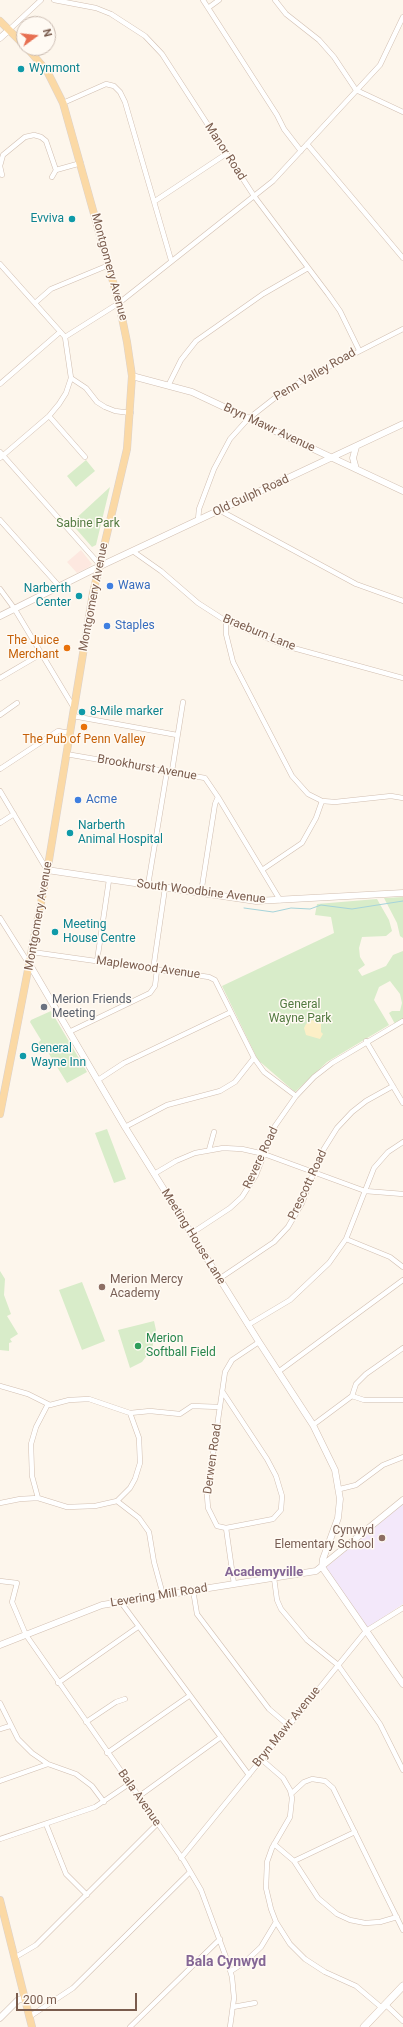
<!DOCTYPE html>
<style>
body{margin:0}
#map{position:relative;width:403px;height:2027px;overflow:hidden;background:#fdf6ec;font-family:Roboto,sans-serif}
canvas{display:block}
.north{position:absolute;left:16px;top:16px;width:40px;height:40px;box-sizing:border-box;background:#fffaf3;border:1px solid #cabbb1;border-radius:50%;rotate:75deg;font-size:11px;font-weight:700;line-height:16px;text-align:center;color:#7a5c4d}
.north::after{content:'';display:block;margin:auto;width:14px;height:18px;background:#e76f51;clip-path:polygon(50% 0,100% 100%,50% 72%,0 100%)}
.scale{position:absolute;left:16px;top:1993px;width:121px;height:18px;box-sizing:border-box;border:2px solid #7a5c4d;border-top:0;padding-left:5px;font-size:12px;line-height:14px;white-space:nowrap;color:#7a5c4d;-webkit-text-stroke:3px #fffaf3;paint-order:stroke}
</style>
<div id="map">
<canvas width="403" height="2027"></canvas>
<div class="north">N</div>
<div class="scale">200 m</div>
</div>
<script>
const ctx = document.querySelector('canvas').getContext('2d');
ctx.lineJoin = 'round';
function fillPath(path, color) { ctx.fillStyle = color; ctx.fill(path, 'evenodd'); }
const shape = rows => new Path2D(rows.map(r => 'M' + r).join(''));
function trace(path, color, width, dash) { ctx.strokeStyle = color; ctx.lineWidth = width; ctx.lineCap = dash ? 'butt' : 'round'; ctx.setLineDash(dash || []); ctx.stroke(path); }
function label(font, color, halo, rows, align = 'center') {
  ctx.font = font + ' Roboto,sans-serif'; ctx.lineWidth = 3; ctx.setLineDash([]); ctx.textBaseline = 'middle'; ctx.strokeStyle = halo; ctx.fillStyle = color; for (const [text, x, y, turn = 0] of rows) {
    ctx.save(); ctx.translate(x, y); ctx.rotate((+turn || 0) * Math.PI / 180); ctx.textAlign = isNaN(turn) ? turn : align; if (halo) ctx.strokeText(text, 0, 0); ctx.fillText(text, 0, 0); ctx.restore();
  }
}
fillPath(shape([
 [81,550,92,564,89,567,77,573,67,562]
]), '#fde8e0');
fillPath(shape([
 [403,1504,403,1604,367,1628,324,1569]
]), '#f3e8fa');
fillPath(shape([
 [86,460,95,471,76,487,67,476],
 [110,487,96,545,92,547,71,523],
 [403,897,403,938,400,936,397,923,384,898],
 [377,899,389,920,392,931,386,936,362,937,359,948,360,957,365,965,358,970,362,976,386,966,393,955,403,951,403,1019,395,1024,389,1013,392,1011,400,1011,402,1003,400,994,390,981,379,987,374,1000,389,1025,327,1062,295,1092,258,1060,222,986,334,933,331,917,315,915,317,904],
 [51,1011,87,1072,67,1083,46,1049,43,1050,42,1048,40,1049,37,1044,41,1040,30,1022,31,1020],
 [107,1129,126,1179,114,1183,95,1133],
 [0,1271,5,1279,4,1295,11,1314,7,1316,18,1334,10,1339,12,1342,9,1343,9,1351,0,1350],
 [82,1282,105,1341,82,1350,59,1290],
 [154,1321,156,1330,152,1349,142,1362,130,1368,118,1330]
]), '#d8ecc9');
fillPath(shape([
 [312,1020,321,1023,321,1032,323,1034,320,1039,306,1035,304,1028,306,1024]
]), '#fcefc7');
trace(shape([
 [244,908,273,912,291,908,310,909,321,905,352,909,403,901]
]), '#a5d3da', 1);
const minor = shape([
 [54,0,96,8,111,14,145,36,162,54,254,196,328,294,340,311,359,350],
 [203,0,277,115,284,129,301,151],
 [275,0,286,14,319,40,334,57,356,90,403,112],
 [208,8,219,0],
 [10,29,41,0],
 [63,103,106,84,114,86,120,92,125,102,171,260],
 [307,144,403,258],
 [2,175,0,166,3,155,25,137,34,135,41,137,46,141,56,170,81,163],
 [52,177,56,170],
 [155,201,226,154],
 [0,264,65,337,71,378,66,393,59,404,49,416,0,458],
 [35,303,51,289,109,265],
 [65,337,119,303,273,181,380,65,403,17],
 [71,378,86,388,97,402,105,407,115,411,131,413],
 [0,384,60,332],
 [169,384,181,360,196,341,263,294,308,268],
 [49,416,85,457],
 [0,452,100,565],
 [219,510,356,584,403,601],
 [0,520,59,586],
 [198,520,199,509,214,469,230,439,248,419,276,397,303,380,403,329],
 [134,552,161,571,198,603,226,621,286,646,403,678],
 [0,589,14,608,74,708],
 [226,621,226,634,233,662,292,776,308,794,322,801],
 [0,678,41,654],
 [0,715,17,703],
 [73,716,177,735],
 [66,754,205,778,218,797,280,900],
 [0,769,58,731,70,733],
 [172,771,183,702],
 [0,791,47,870],
 [0,823,14,814],
 [262,870,302,843,316,818,322,801,335,802,391,796,403,798],
 [148,885,167,771],
 [201,893,215,804,218,797],
 [0,918,29,964],
 [32,952,209,977,215,980,254,1058,264,1072,296,1096],
 [97,961,109,880],
 [153,970,165,888],
 [69,1032,150,993,155,986,157,970],
 [366,1041,403,1103],
 [98,1080,124,1063,231,1012],
 [125,1127,167,1105,220,1091,235,1082,254,1058],
 [209,1150,214,1132],
 [154,1174,176,1161,195,1153,223,1148,242,1149,264,1154,365,1191,403,1194],
 [192,1233,230,1208,242,1197,256,1175,275,1126,296,1096,314,1077,332,1063,403,1021],
 [346,1239,390,1257,403,1267],
 [219,1279,274,1242,288,1227,302,1203,322,1152,337,1128,352,1112,366,1101,393,1086],
 [248,1325,290,1300,329,1263,346,1239,374,1168,388,1152,403,1142],
 [278,1372,403,1280],
 [0,1386,28,1394,50,1405,69,1400,89,1399,130,1413,150,1411,180,1414,192,1406,220,1407],
 [222,1391,267,1459,276,1476,282,1496,281,1510,273,1519,226,1528],
 [352,1396,364,1400,403,1400],
 [313,1425,352,1396,356,1384,366,1374,403,1348],
 [340,1489,356,1485,383,1465,403,1457],
 [38,1498,32,1476,31,1444,36,1427,48,1404],
 [117,1501,130,1488,135,1479,140,1463,139,1438,130,1413],
 [0,1503,20,1499,38,1498,67,1507,95,1506,117,1501,139,1518,149,1532,154,1562,163,1595],
 [274,1578,277,1600,281,1609,307,1640,338,1665,380,1724,403,1770],
 [0,1581,17,1583,12,1602,26,1635,184,1861,201,1890,227,1960,232,1977,234,1998,230,2027],
 [234,1584,226,1528,217,1526,208,1508,207,1495,225,1372,232,1360,259,1342],
 [193,1590,197,1614,269,1709,289,1726],
 [120,1601,249,1775],
 [58,1683,138,1627],
 [0,1703,18,1739,32,1753,48,1764,76,1774,92,1786,104,1802],
 [86,1722,116,1702,125,1699],
 [0,1729,10,1726],
 [107,1753,189,1696],
 [261,1759,283,1778,290,1790,292,1798,290,1817,272,1848,267,1862,266,1888,271,1909,276,1922,290,1944,305,1959,325,1972,356,1986,382,2008],
 [0,1781,48,1764],
 [291,1794,304,1782,312,1779,325,1781,333,1788,403,1930],
 [138,1797,221,1737],
 [46,1824,66,1874,87,1895],
 [0,1839,95,1807,129,1784],
 [274,1844,294,1861,318,1898,337,1914,350,1920,365,1923,380,1922,397,1917],
 [181,1858,366,1631,403,1608],
 [294,1861,355,1832],
 [14,1958,36,1945,157,1824],
 [231,1971,245,1962,261,1947,276,1922],
 [385,2004,403,2021],
 [233,2007,255,2003],
 [29,2017,73,1988,190,1872],
 [130,2027,220,1939]
]);
const tertiary = shape([
 [0,38,10,29],
 [132,376,192,392,403,491],
 [356,469,353,458,356,447],
 [0,616,94,569,403,424],
 [47,870,256,901,403,893],
 [30,965,125,1127,259,1342,313,1425,335,1470,340,1499,338,1518,323,1559,322,1567,403,1684],
 [0,1645,102,1605,316,1571,403,1500],
 [0,2018,18,2000,24,1998]
]);
const secondary = shape([
 [364,2027,403,1986]
]);
const primary = shape([
 [0,21,24,45],
 [0,1114,47,872,93,593,127,449,132,376,127,342,119,303,63,103,47,71,27,48],
 [0,1900,32,2027]
]);
trace(minor, '#d1beb0', 5.5);
trace(tertiary, '#d1beb0', 7);
trace(secondary, '#d6c0b0', 8);
trace(primary, '#dad1cd', 8);
trace(minor, '#fff', 4.5);
trace(tertiary, '#fff', 6);
trace(secondary, '#fff', 7);
trace(primary, '#fbd9a5', 7);
for (const [x, y, r, color] of [
 [21,69,4,"#0f9aa8"],
 [72,219,4,"#0f9aa8"],
 [110,586,4,"#3f7fe0"],
 [79,596,4,"#0f9aa8"],
 [107,626,4,"#3f7fe0"],
 [67,648,4,"#e8710a"],
 [82,712,4,"#0f9aa8"],
 [84,727,4,"#e8710a"],
 [78,800,4,"#3f7fe0"],
 [70,833,4,"#0f9aa8"],
 [55,932,4,"#0f9aa8"],
 [44,1007,4,"#6b7280"],
 [23,1056,4,"#0f9aa8"],
 [102,1287,4,"#8d6e63"],
 [138,1346,4,"#2e9e5b"],
 [382,1538,4,"#8d6e63"]
]) { const dot = new Path2D(); dot.arc(x, y, r, 0, 2 * Math.PI); ctx.fillStyle = color; ctx.fill(dot); trace(dot, '#fffaf3', 1.5); }
label('12px', '#0d838f', '#fffaf3', [
 ["Wynmont",29,69],
 ["Evviva",64,219,"right"],
 ["Narberth",71,589,"right"],
 ["Center",71,603,"right"],
 ["8-Mile marker",90,712],
 ["Narberth",78,826],
 ["Animal Hospital",78,840],
 ["Meeting",63,925],
 ["House Centre",63,939],
 ["General",31,1049],
 ["Wayne Inn",31,1063]
], 'left');
label('12px', '#7a5c4d', '#fffaf3', [
 ["Manor Road",225,152,57],
 ["Montgomery Avenue",109,267,75],
 ["Penn Valley Road",315,375,-30],
 ["Bryn Mawr Avenue",269,428,25],
 ["Old Gulph Road",251,496,-25],
 ["Montgomery Avenue",94,597,-79],
 ["Braeburn Lane",259,633,22],
 ["Brookhurst Avenue",147,768,10],
 ["South Woodbine Avenue",201,892,7],
 ["Montgomery Avenue",39,916,-80],
 ["Maplewood Avenue",148,968,8],
 ["Revere Road",261,1158,-65],
 ["Prescott Road",308,1185,-65],
 ["Meeting House Lane",193,1237,58],
 ["Derwen Road",213,1459,-82],
 ["Levering Mill Road",159,1596,-9],
 ["Bryn Mawr Avenue",287,1727,-51],
 ["Bala Avenue",139,1798,55]
]);
label('12px', '#537a41', '#fffaf3', [
 ["Sabine Park",88,524],
 ["General",300,1005],
 ["Wayne Park",300,1019]
]);
label('12px', '#366cbe', '#fffaf3', [
 ["Wawa",118,586],
 ["Staples",115,626],
 ["Acme",86,800]
], 'left');
label('12px', '#c56008', '#fffaf3', [
 ["The Juice",59,641],
 ["Merchant",59,655],
 ["The Pub of Penn Valley",84,740,"center"]
], 'right');
label('12px', '#5b616d', '#fffaf3', [
 ["Merion Friends",52,1000],
 ["Meeting",52,1014]
], 'left');
label('12px', '#785e54', '#fffaf3', [
 ["Merion Mercy",110,1280],
 ["Academy",110,1294],
 ["Cynwyd",374,1531,"right"],
 ["Elementary School",374,1545,"right"]
], 'left');
label('12px', '#27864d', '#fffaf3', [
 ["Merion",146,1339],
 ["Softball Field",146,1353]
], 'left');
label('bold 13px', '#846695', '#fffaf3', [
 ["Academyville",264,1573]
]);
label('bold 14px', '#846695', '#fffaf3', [
 ["Bala Cynwyd",226,1962]
]);
</script>
